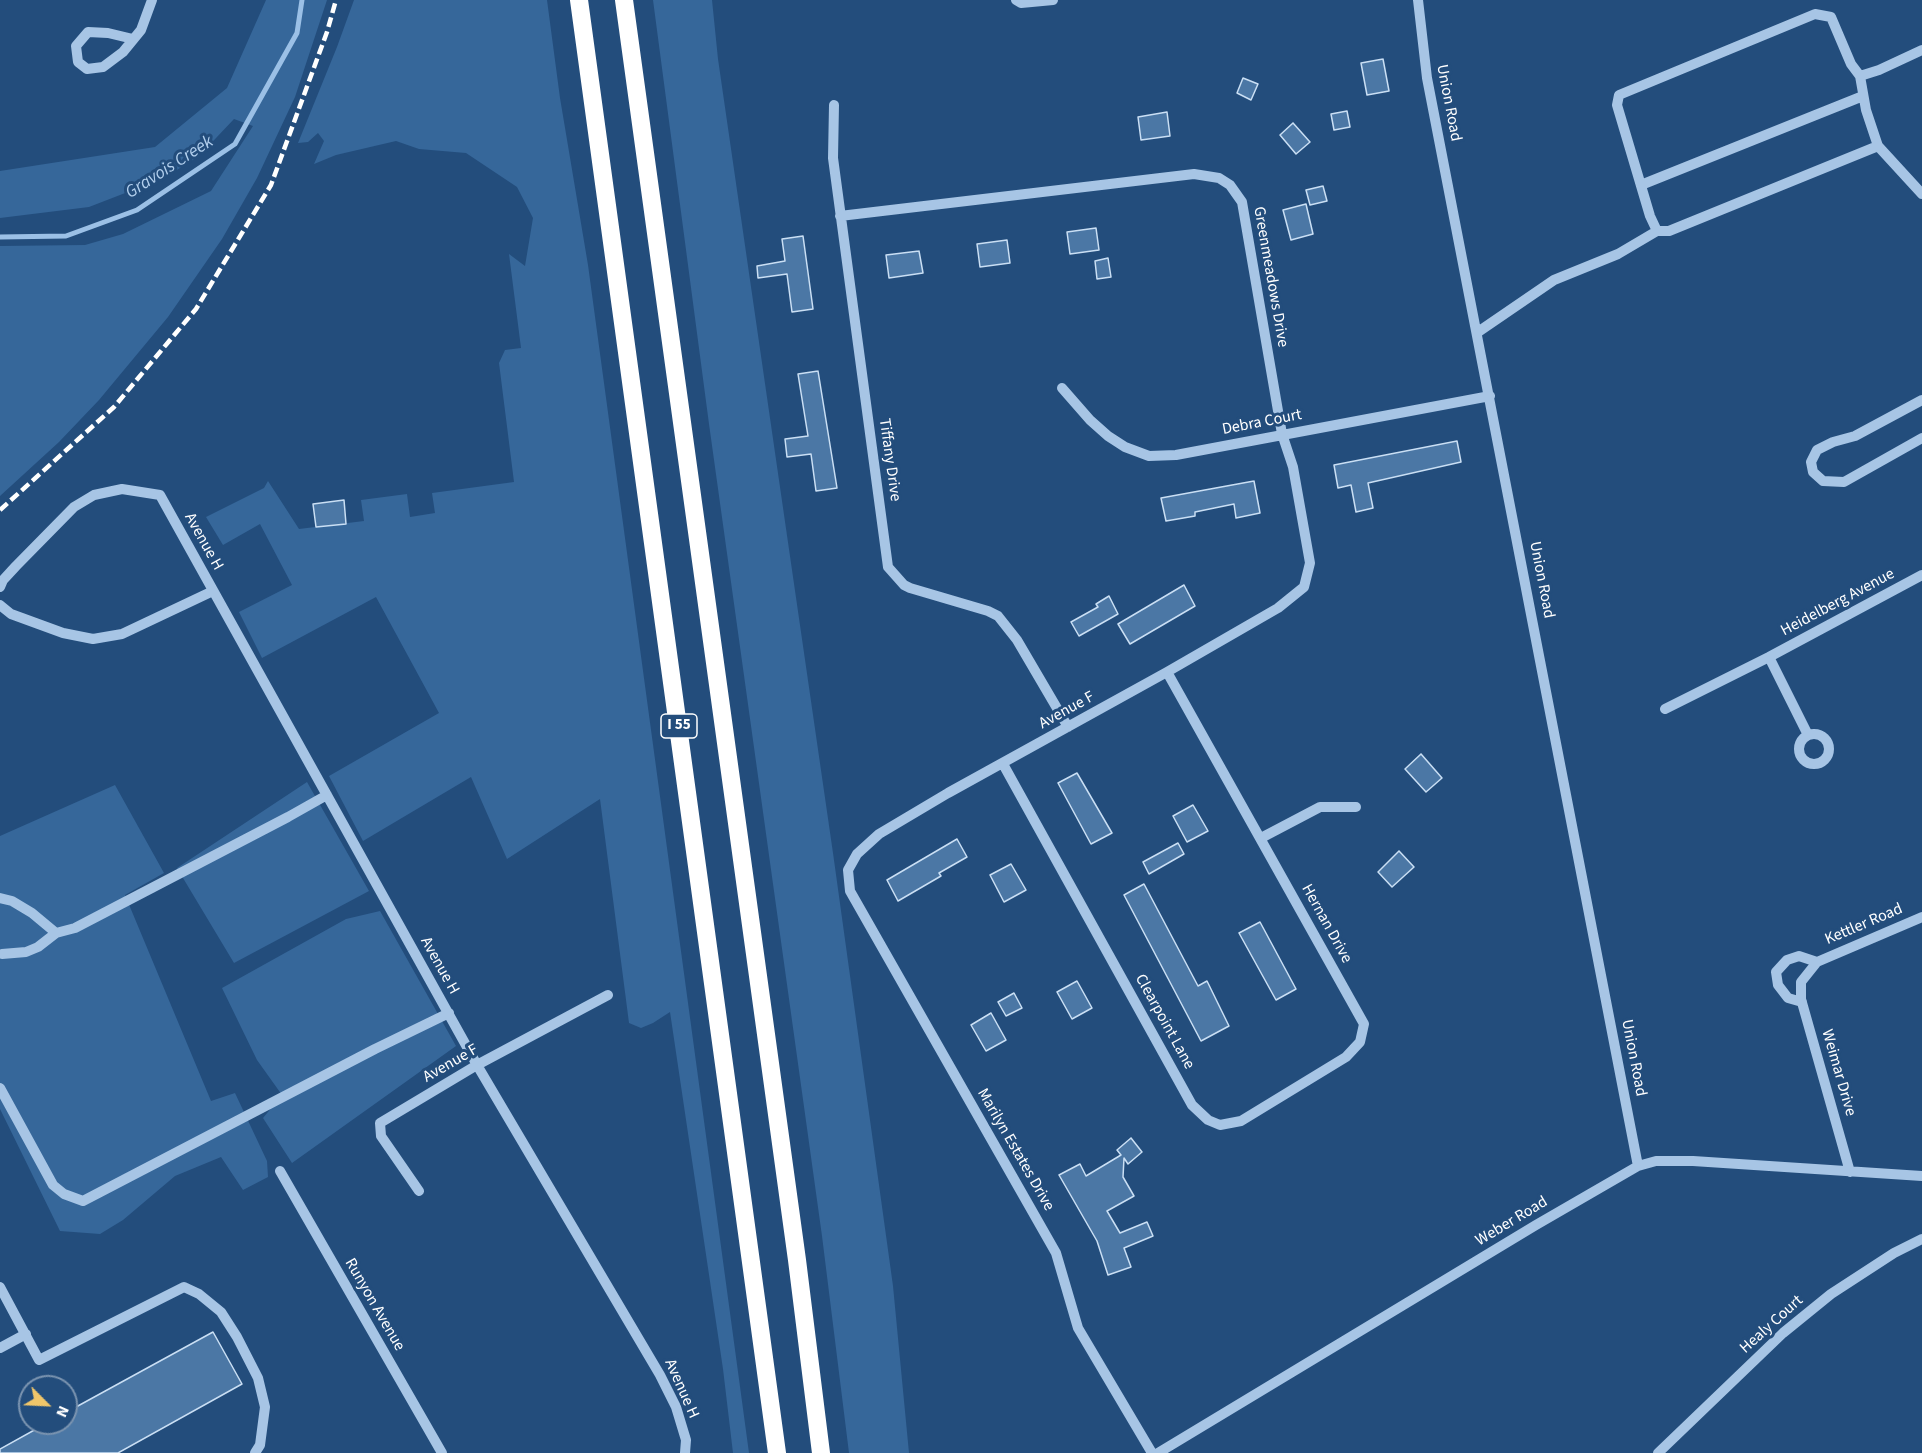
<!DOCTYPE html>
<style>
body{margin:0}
#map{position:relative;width:1922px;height:1453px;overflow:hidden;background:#234d7c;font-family:"Source Sans 3",sans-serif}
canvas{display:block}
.north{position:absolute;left:18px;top:1375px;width:60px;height:60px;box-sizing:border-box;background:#234d7c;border:2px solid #7b94b0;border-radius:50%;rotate:114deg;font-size:16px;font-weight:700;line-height:24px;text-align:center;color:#fff}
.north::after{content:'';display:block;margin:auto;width:21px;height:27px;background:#f0c66a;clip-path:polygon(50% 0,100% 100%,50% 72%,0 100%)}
</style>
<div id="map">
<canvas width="1922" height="1453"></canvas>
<div class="north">N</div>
</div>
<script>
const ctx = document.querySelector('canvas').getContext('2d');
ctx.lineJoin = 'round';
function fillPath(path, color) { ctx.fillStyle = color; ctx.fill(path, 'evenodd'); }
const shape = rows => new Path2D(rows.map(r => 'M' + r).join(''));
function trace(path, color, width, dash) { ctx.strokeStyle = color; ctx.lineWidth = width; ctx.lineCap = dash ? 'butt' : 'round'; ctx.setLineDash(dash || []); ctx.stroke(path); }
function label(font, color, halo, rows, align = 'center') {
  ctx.font = font + ' "Source Sans 3",sans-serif'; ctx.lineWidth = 6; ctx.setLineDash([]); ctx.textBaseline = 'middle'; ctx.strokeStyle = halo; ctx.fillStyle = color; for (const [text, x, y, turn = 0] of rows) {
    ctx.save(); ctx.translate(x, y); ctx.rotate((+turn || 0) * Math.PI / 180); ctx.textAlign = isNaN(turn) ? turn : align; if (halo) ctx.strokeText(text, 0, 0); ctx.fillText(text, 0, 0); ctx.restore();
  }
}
fillPath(shape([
 [266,0,327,0,295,97,257,178,222,239,168,317,99,400,59,442,0,496,0,246,85,245,123,234,211,191,253,126,234,119,199,156,164,178,89,207,0,218,0,171,155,147,227,88],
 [354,0,547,0,560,98,588,265,749,1453,733,1453,723,1369,670,1012,653,1023,641,1028,629,1023,600,799,507,859,471,777,363,841,329,776,439,713,376,597,262,658,239,612,292,585,260,524,223,545,206,517,264,488,268,481,299,529,364,521,361,500,407,494,410,517,435,513,432,493,514,482,499,363,505,350,521,348,509,254,525,266,533,218,517,187,466,153,419,149,396,141,336,155,314,164,324,141,318,133,308,142,298,143,337,47],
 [653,0,712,0,718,59,833,853,893,1286,909,1453,849,1453,822,1236,709,424],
 [307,782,369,891,234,963,177,868],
 [115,785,164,873,125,895,211,1101,235,1093,267,1161,268,1177,243,1190,221,1157,175,1176,123,1220,100,1234,60,1231,0,1109,0,836],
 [380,911,456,1046,292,1163,263,1118,282,1095,257,1060,222,988,346,919]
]), '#36679a');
trace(shape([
 [0,237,66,236,137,210,235,144,297,33,302,0]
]), '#9bc0e6', 5);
const building = shape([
 [1383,59,1389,91,1367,95,1361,63,1383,59],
 [1243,78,1258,84,1251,100,1237,93,1243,78],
 [1347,111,1350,127,1334,130,1331,114,1347,111],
 [1167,112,1170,136,1141,140,1138,117,1167,112],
 [1293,123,1310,142,1296,154,1280,135,1293,123],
 [1323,186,1327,201,1310,205,1306,190,1323,186],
 [1306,204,1313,234,1291,240,1283,210,1306,204],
 [1096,228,1099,250,1070,254,1067,232,1096,228],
 [803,236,813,309,792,312,787,274,758,278,757,266,785,261,782,239,803,236],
 [1007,240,1010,263,980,267,977,244,1007,240],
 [919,251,923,273,889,278,886,255,919,251],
 [1108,258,1111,277,1097,279,1095,261,1108,258],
 [818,371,837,488,816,491,811,454,787,457,785,439,808,436,798,374,818,371],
 [1457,441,1461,462,1368,483,1373,508,1356,512,1351,485,1338,488,1334,465,1457,441],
 [1254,481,1260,513,1236,518,1234,504,1195,512,1195,516,1166,521,1161,498,1254,481],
 [344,500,346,524,316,527,313,504,344,500],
 [1184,585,1195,606,1130,644,1118,624,1184,585],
 [1109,596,1118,614,1079,636,1071,622,1098,607,1096,604,1109,596],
 [1421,754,1442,778,1426,792,1405,769,1421,754],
 [1077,773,1112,833,1091,844,1058,783,1077,773],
 [1193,805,1208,831,1187,842,1173,816,1193,805],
 [957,839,967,857,939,873,941,876,898,901,887,880,957,839],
 [1178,843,1184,854,1149,874,1143,862,1178,843],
 [1399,851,1414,867,1392,887,1378,872,1399,851],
 [1011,864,1026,890,1004,902,990,875,1011,864],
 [1144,884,1198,986,1207,981,1229,1026,1201,1041,1124,895,1144,884],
 [1260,922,1296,989,1276,1000,1239,933,1260,922],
 [1077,981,1092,1008,1072,1019,1057,992,1077,981],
 [1014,993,1022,1008,1006,1016,998,1002,1014,993],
 [991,1013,1006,1040,986,1051,971,1025,991,1013],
 [1131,1138,1142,1152,1128,1164,1124,1158,1123,1177,1134,1196,1107,1211,1120,1233,1147,1222,1153,1236,1124,1248,1131,1267,1108,1275,1097,1241,1059,1175,1080,1164,1086,1176,1121,1155,1117,1150,1131,1138],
 [213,1332,242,1384,118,1453,0,1453,0,1449,47,1423,66,1423,66,1388,76,1407,213,1332]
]);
fillPath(building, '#4b77a5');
trace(building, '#cadff4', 1.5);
trace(shape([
 [1016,0,1021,3,1053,0],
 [1418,0,1427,78,1638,1166],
 [133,39,108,33,88,32,76,46,78,62,87,69,103,67,123,52,141,30,152,0],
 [1922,50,1879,70,1860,76,1851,64,1831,17,1815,14,1619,95,1617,105,1650,216,1657,231,1669,231,1878,146,1922,194],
 [1860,76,1866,110,1878,146],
 [834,105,833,158,888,567,904,585,910,588,988,611,998,616,1017,640,1068,727],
 [1641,185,1863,96],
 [840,216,1194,174,1219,178,1230,185,1242,202,1282,434,1293,467,1310,563,1304,587,1278,608,1167,672,948,793,879,834,857,854,848,870,850,891,1056,1253,1078,1328,1152,1453],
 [1478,332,1554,280,1618,254,1657,231],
 [1062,388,1090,420,1108,436,1125,447,1149,456,1176,455,1490,396],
 [1922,400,1855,436,1833,442,1817,450,1811,462,1813,472,1823,481,1844,482,1922,438],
 [0,587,3,580,16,566,74,507,94,495,122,489,160,495,477,1065,660,1375,676,1407,686,1440,685,1453],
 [0,605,11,614,63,633,93,639,122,634,213,591],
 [1769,657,1808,735],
 [1665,709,1769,657,1922,575],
 '1799 749a15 15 0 1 1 30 0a15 15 0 1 1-30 0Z',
 [1003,764,1192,1105,1208,1120,1220,1125,1241,1121,1346,1057,1360,1042,1364,1024,1167,672],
 [1261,838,1320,807,1356,807],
 [0,898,12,901,32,913,56,933,75,928,288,817,327,795],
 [2,954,26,952,38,947,56,933],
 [1802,1002,1788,998,1778,985,1776,972,1787,960,1799,956,1817,962],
 [0,1088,53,1185,64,1194,83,1201,375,1049,449,1013],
 [280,1171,442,1453],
 [1850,1172,1801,999,1801,982,1817,962,1922,917],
 [419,1191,381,1136,380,1123,477,1065,608,995],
 [0,1287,39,1360,184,1287,199,1294,221,1312,237,1337,258,1378,265,1407,260,1445,255,1453],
 [0,1348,26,1334],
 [1158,1453,1536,1225,1638,1166,1656,1161,1693,1161,1922,1176],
 [1658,1453,1783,1333,1831,1294,1894,1253,1922,1239]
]), '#a7c5e5', 10);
trace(shape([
 [579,0,777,1453],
 [624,0,797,1260,821,1453]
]), '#fff', 18);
trace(shape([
 [0,510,114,407,196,309,271,185,327,32,336,0]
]), '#fff', 4.5, [10, 4.5]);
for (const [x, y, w] of [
 [679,726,36]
]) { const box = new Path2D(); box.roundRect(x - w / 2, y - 12, w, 24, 4.5); ctx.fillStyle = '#234d7c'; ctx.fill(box); trace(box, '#fff', 1.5); }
label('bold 15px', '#fff', null, [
 ["I 55",679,726]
]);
label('16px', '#fff', '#234d7c', [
 ["Union Road",1448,103,79],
 ["Greenmeadows Drive",1270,277,80],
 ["Debra Court",1262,423,-11],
 ["Tiffany Drive",889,460,82],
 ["Avenue H",203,542,61],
 ["Union Road",1541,580,79],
 ["Heidelberg Avenue",1838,603,-28],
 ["Avenue F",1067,711,-29],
 ["Hernan Drive",1326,924,61],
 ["Kettler Road",1864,925,-23],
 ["Avenue H",439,966,61],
 ["Clearpoint Lane",1164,1022,61],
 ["Union Road",1633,1058,79],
 ["Avenue F",451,1064,-30],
 ["Weimar Drive",1838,1073,74],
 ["Marilyn Estates Drive",1015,1150,60],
 ["Weber Road",1512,1222,-31],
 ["Runyon Avenue",374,1305,60],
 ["Healy Court",1772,1325,-42],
 ["Avenue H",681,1389,66]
]);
label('italic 18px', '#b2cfed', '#234d7c', [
 ["Gravois Creek",170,168,-33]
]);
</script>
